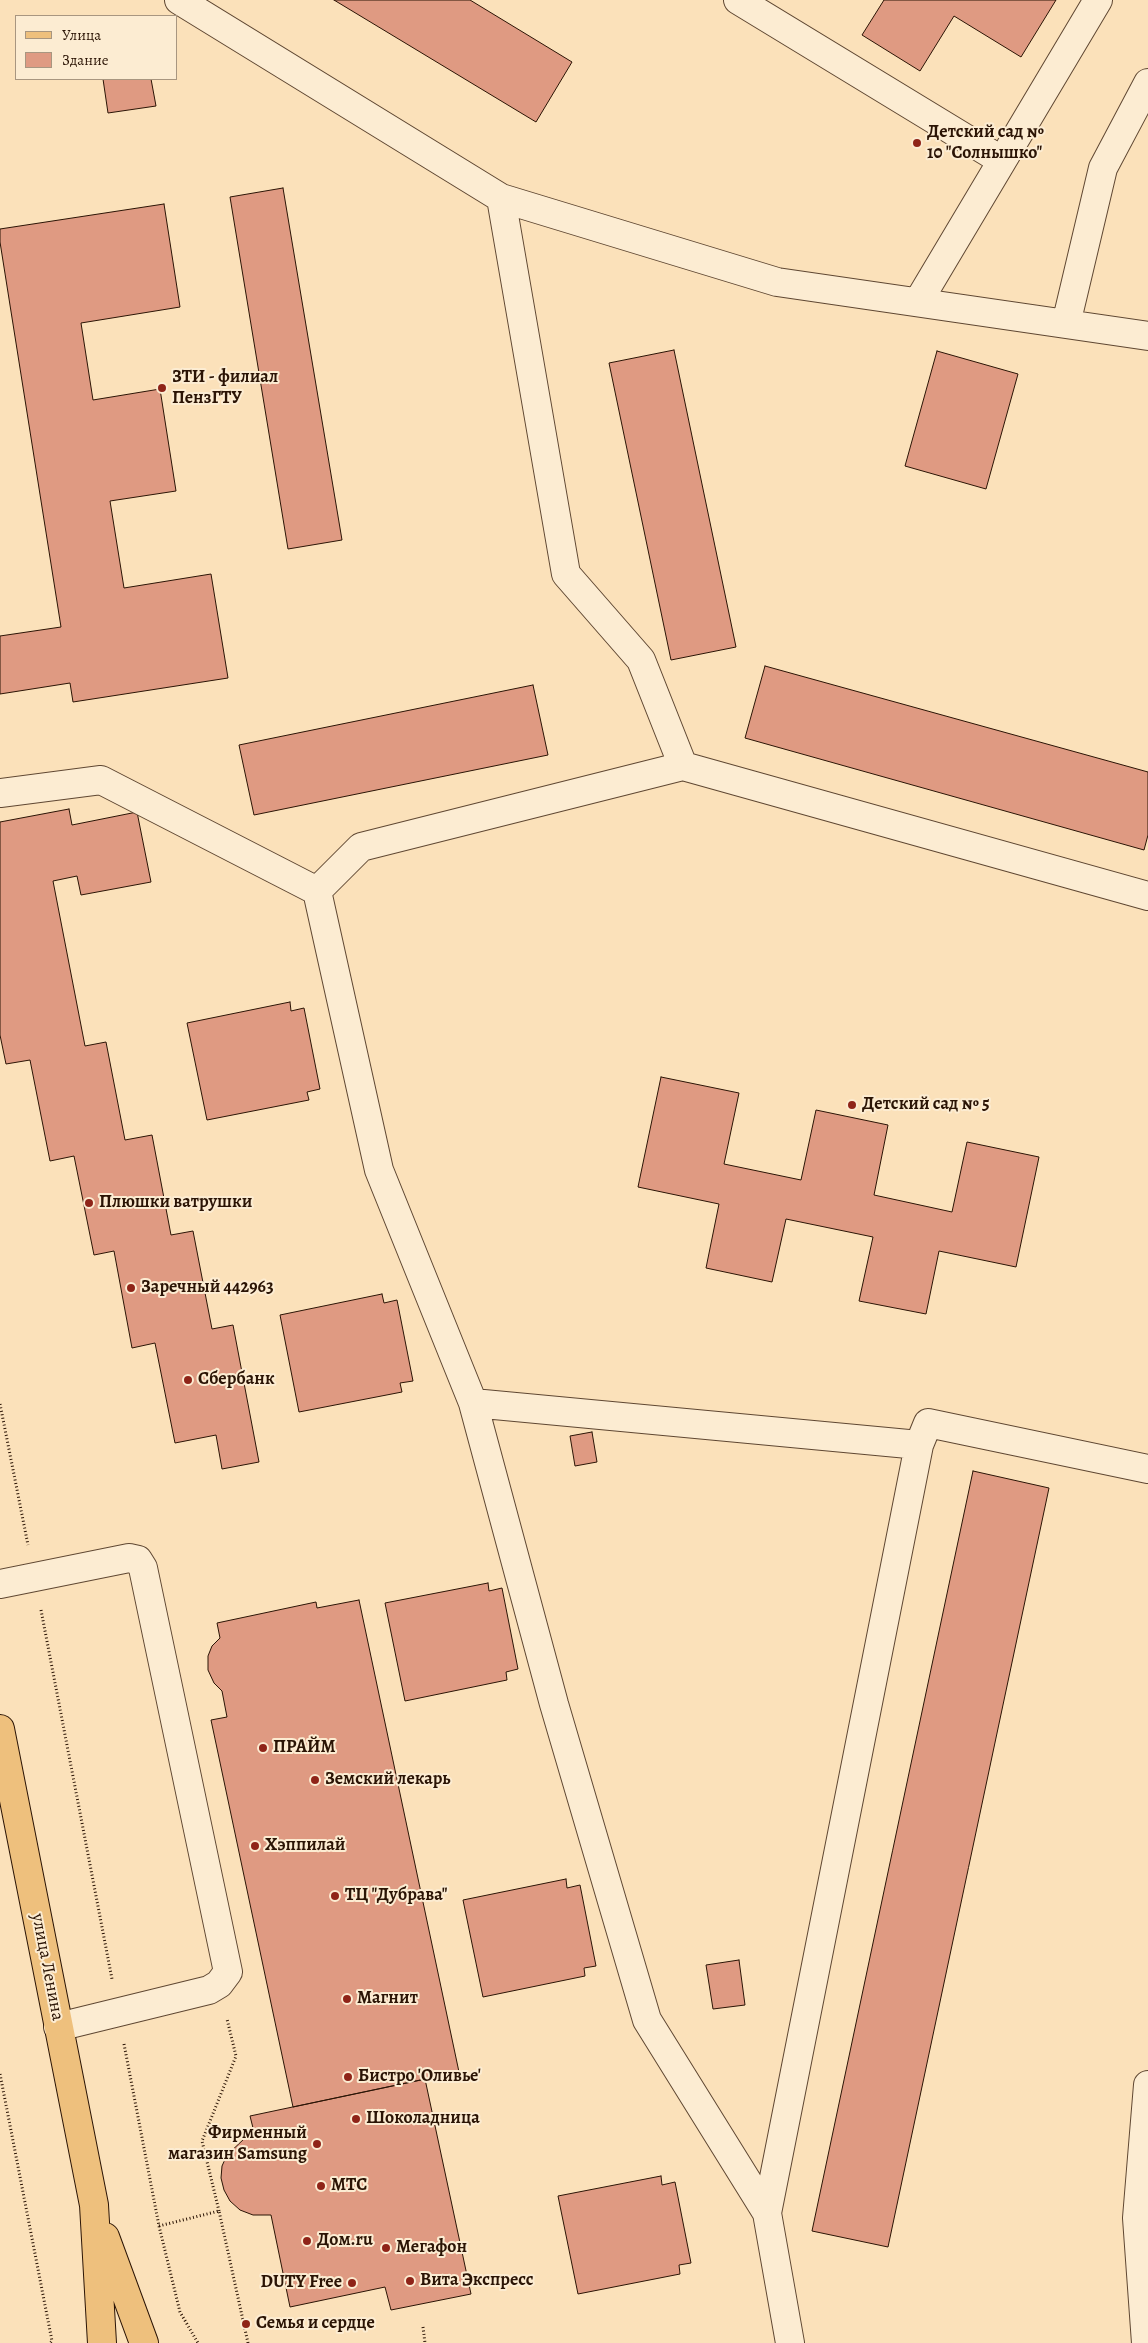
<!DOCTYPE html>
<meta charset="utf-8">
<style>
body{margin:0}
#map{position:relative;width:1148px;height:2343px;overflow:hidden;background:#fbe1ba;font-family:Alegreya,serif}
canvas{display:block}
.legend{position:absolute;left:15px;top:15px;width:162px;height:65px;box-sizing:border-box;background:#fcecd2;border:1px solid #a89680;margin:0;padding:6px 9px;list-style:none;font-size:15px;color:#2b1405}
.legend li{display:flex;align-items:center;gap:10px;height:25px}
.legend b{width:25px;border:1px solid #a89680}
</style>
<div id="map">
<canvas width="1148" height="2343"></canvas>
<ul class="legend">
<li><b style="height:6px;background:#eec07d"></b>Улица</li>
<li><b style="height:14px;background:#df9a82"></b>Здание</li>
</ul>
</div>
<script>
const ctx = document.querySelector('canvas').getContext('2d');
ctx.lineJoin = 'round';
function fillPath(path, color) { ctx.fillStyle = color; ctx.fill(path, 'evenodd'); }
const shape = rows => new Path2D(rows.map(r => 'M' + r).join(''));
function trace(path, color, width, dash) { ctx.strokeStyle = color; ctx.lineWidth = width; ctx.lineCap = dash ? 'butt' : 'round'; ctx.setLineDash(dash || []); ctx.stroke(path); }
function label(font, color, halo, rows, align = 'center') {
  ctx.font = font + ' Alegreya,serif'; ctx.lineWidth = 4; ctx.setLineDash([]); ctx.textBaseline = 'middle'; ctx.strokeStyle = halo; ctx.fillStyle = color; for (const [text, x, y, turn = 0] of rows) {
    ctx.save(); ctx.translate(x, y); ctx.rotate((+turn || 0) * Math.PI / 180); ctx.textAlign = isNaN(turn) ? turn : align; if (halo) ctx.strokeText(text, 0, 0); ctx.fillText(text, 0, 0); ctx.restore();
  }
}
const building = shape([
 [334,0,470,0,572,62,536,122,334,0],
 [884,0,1056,0,1021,57,954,16,920,71,862,35,884,0],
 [103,79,151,79,156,106,108,113,103,79],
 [283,188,342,540,288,549,230,197,283,188],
 [164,204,180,307,81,323,93,400,160,389,176,491,110,501,124,588,211,574,228,678,73,702,70,683,0,694,0,636,61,627,0,242,0,229,164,204],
 [674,350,736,647,671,660,609,363,674,350],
 [937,351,1018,374,986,489,905,466,937,351],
 [765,666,1148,772,1148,835,1144,850,745,738,765,666],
 [533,685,548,755,254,815,239,745,533,685],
 [69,809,72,825,137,812,151,882,81,895,77,876,53,881,85,1046,106,1042,125,1140,152,1135,171,1235,193,1231,212,1329,233,1325,259,1462,222,1469,216,1435,175,1443,155,1343,132,1348,114,1251,94,1255,74,1156,50,1161,30,1060,6,1064,0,1035,0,822,69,809],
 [290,1002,291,1011,304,1008,320,1089,307,1092,309,1100,207,1120,187,1023,290,1002],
 [661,1077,739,1093,724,1164,801,1180,816,1110,888,1125,874,1195,952,1212,967,1142,1039,1157,1016,1267,939,1251,926,1314,859,1301,873,1237,786,1219,772,1282,706,1268,719,1204,638,1187,661,1077],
 [382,1294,384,1303,397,1300,413,1381,400,1383,402,1392,299,1412,280,1315,382,1294],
 [592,1432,597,1462,575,1466,570,1436,592,1432],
 [973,1471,1049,1488,888,2247,812,2231,973,1471],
 [488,1583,489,1591,502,1588,518,1669,506,1672,507,1680,405,1701,385,1603,488,1583],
 [359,1600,459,2072,293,2107,211,1720,227,1717,222,1691,214,1683,208,1670,208,1656,212,1646,220,1638,217,1623,316,1602,317,1608,359,1600],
 [566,1879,567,1888,580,1885,596,1966,584,1968,585,1976,483,1997,463,1900,566,1879],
 [739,1960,745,2005,713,2009,706,1965,739,1960],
 [425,2079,471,2294,391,2310,385,2287,290,2307,271,2215,253,2215,240,2210,230,2201,224,2190,221,2178,222,2166,227,2155,245,2138,255,2136,250,2116,425,2079],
 [661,2176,662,2185,675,2182,691,2263,679,2265,680,2274,578,2294,558,2196,661,2176]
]);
fillPath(building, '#df9a82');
trace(building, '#2b1405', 1);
const minor = shape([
 [179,0,501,198,777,282,1148,336],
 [738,0,1001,160],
 [501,198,566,574,641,660,683,766],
 [918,302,1098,0],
 [1066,324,1103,168,1148,83],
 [0,793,101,780,317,891,361,847,683,766,1148,896],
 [317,891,379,1170,473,1403,554,1704,647,2020,767,2213],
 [473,1403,919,1445],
 [0,1584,129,1558,138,1560,143,1568,228,1972,219,1984,209,1990,58,2027],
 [790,2343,767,2213,919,1445,928,1423,1148,1469],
 [1146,2343,1137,2218,1148,2085]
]);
const major = shape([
 [0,1729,94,2205,102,2343],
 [105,2237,144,2343]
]);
trace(minor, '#5f4732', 30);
trace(major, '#2b1405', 30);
trace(shape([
 [0,1404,28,1545],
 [41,1610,112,1979],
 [124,2044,159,2226,180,2312,198,2343],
 [0,2074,52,2341,50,2343],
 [219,2211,202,2141,236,2056,227,2019],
 [159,2226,219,2211,248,2343],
 [423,2327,425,2343]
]), '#2b1405', 3, [1, 2.5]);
trace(minor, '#fcecd2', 28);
trace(major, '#eec07d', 28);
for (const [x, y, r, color] of [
 [917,143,5,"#8f2418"],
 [162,388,5,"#8f2418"],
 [852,1105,5,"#8f2418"],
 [89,1203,5,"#8f2418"],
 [131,1288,5,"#8f2418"],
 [188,1380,5,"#8f2418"],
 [263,1748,5,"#8f2418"],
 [315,1780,5,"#8f2418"],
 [255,1846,5,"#8f2418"],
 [335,1896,5,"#8f2418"],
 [347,1999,5,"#8f2418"],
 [348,2077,5,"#8f2418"],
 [356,2119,5,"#8f2418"],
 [317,2144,5,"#8f2418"],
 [321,2186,5,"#8f2418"],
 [307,2241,5,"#8f2418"],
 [386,2248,5,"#8f2418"],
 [410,2281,5,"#8f2418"],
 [352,2283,5,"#8f2418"],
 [246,2324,5,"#8f2418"]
]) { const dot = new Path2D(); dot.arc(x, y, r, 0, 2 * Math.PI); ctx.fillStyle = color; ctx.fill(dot); trace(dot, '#fcecd2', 2); }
label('bold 18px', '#2b1405', '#fcecd2', [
 ["Детский сад №",927,133],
 ["10 \"Солнышко\"",927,154],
 ["ЗТИ - филиал",172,378],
 ["ПензГТУ",172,399],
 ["Детский сад № 5",862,1105],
 ["Плюшки ватрушки",99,1203],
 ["Заречный 442963",141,1288],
 ["Сбербанк",198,1380],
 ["ПРАЙМ",273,1748],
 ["Земский лекарь",325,1780],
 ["Хэппилай",265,1846],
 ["ТЦ \"Дубрава\"",345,1896],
 ["Магнит",357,1999],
 ["Бистро 'Оливье'",358,2077],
 ["Шоколадница",366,2119],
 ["Фирменный",307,2134,"right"],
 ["магазин Samsung",307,2155,"right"],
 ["МТС",331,2186],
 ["Дом.ru",317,2241],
 ["Мегафон",396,2248],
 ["Вита Экспресс",420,2281],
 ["DUTY Free",342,2283,"right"],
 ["Семья и сердце",256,2324]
], 'left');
label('18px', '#2b1405', '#fcecd2', [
 ["улица Ленина",47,1967,79]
]);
</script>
